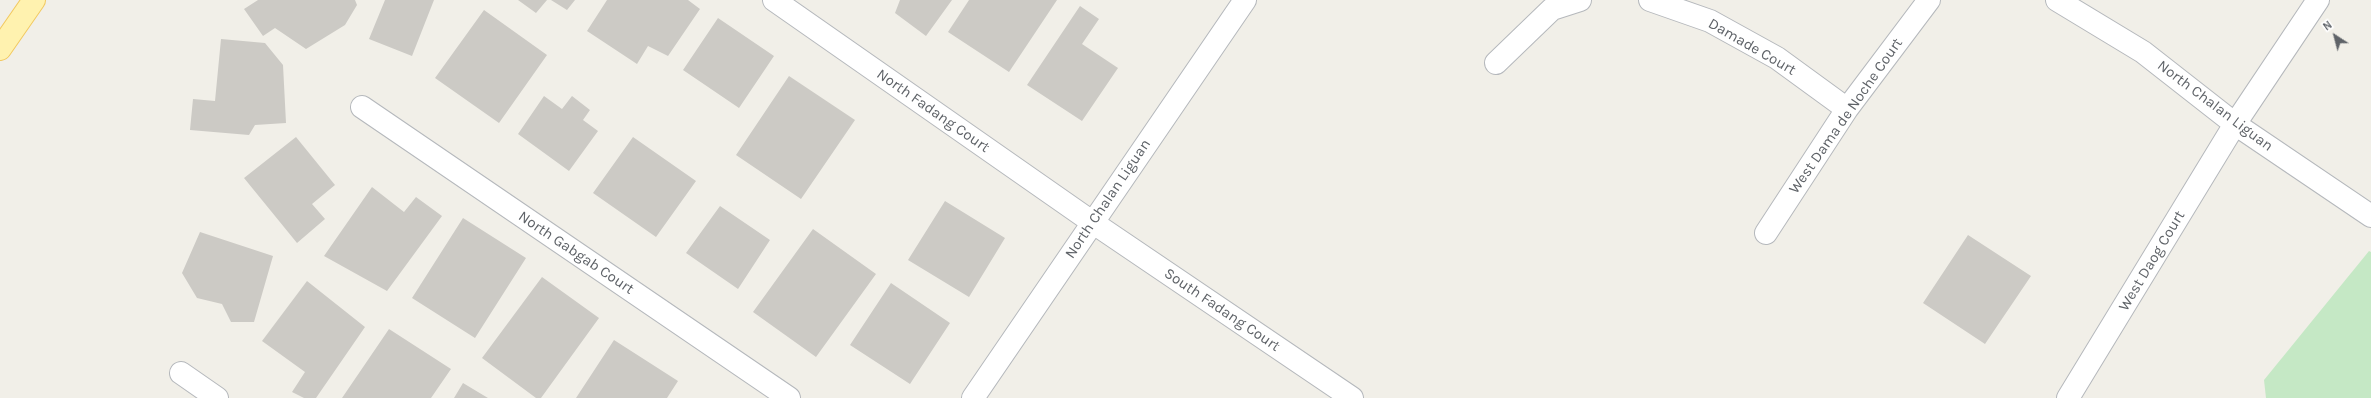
<!DOCTYPE html>
<style>
body{margin:0}
#map{position:relative;width:2371px;height:398px;overflow:hidden;background:#f1efe8;font-family:Karla,sans-serif}
canvas{display:block}
.north{position:absolute;left:2315px;top:16px;width:40px;height:40px;-webkit-text-stroke:3px #fff;paint-order:stroke;rotate:324deg;font-size:11px;font-weight:700;line-height:16px;text-align:center;color:#5f6368}
.north::after{content:'';display:block;margin:auto;width:14px;height:18px;background:#5f6368;clip-path:polygon(50% 0,100% 100%,50% 72%,0 100%)}
</style>
<div id="map">
<canvas width="2371" height="398"></canvas>
<div class="north">N</div>
</div>
<script>
const ctx = document.querySelector('canvas').getContext('2d');
ctx.lineJoin = 'round';
function fillPath(path, color) { ctx.fillStyle = color; ctx.fill(path, 'evenodd'); }
const shape = rows => new Path2D(rows.map(r => 'M' + r).join(''));
function trace(path, color, width, dash) { ctx.strokeStyle = color; ctx.lineWidth = width; ctx.lineCap = dash ? 'butt' : 'round'; ctx.setLineDash(dash || []); ctx.stroke(path); }
function label(font, color, halo, rows, align = 'center') {
  ctx.font = font + ' Karla,sans-serif'; ctx.lineWidth = 3.5; ctx.setLineDash([]); ctx.textBaseline = 'middle'; ctx.strokeStyle = halo; ctx.fillStyle = color; for (const [text, x, y, turn = 0] of rows) {
    ctx.save(); ctx.translate(x, y); ctx.rotate((+turn || 0) * Math.PI / 180); ctx.textAlign = isNaN(turn) ? turn : align; if (halo) ctx.strokeText(text, 0, 0); ctx.fillText(text, 0, 0); ctx.restore();
  }
}
fillPath(shape([
 [2369,251,2371,252,2371,398,2266,398,2264,380]
]), '#c5e8c5');
fillPath(shape([
 [258,0,355,0,357,5,345,25,306,49,275,28,263,36,244,9],
 [385,0,434,0,412,56,369,39],
 [518,0,547,0,536,13],
 [551,0,575,0,567,10],
 [607,0,688,0,700,9,668,56,648,46,637,64,587,31],
 [900,0,952,0,926,36,895,13],
 [969,0,1057,0,1009,72,948,32],
 [1080,6,1099,19,1082,44,1118,68,1082,121,1027,85],
 [484,10,547,55,499,123,435,78],
 [718,18,774,56,739,108,683,70],
 [221,39,265,43,283,65,286,123,255,125,249,135,190,130,193,99,215,101],
 [789,76,855,120,801,199,736,155],
 [544,96,562,109,572,96,590,110,583,120,598,131,569,171,518,134],
 [296,137,335,185,312,204,325,219,297,243,244,178],
 [633,137,696,181,656,237,593,193],
 [372,187,404,212,416,197,442,216,387,291,324,256],
 [945,201,1005,238,969,297,908,260],
 [720,206,770,240,738,289,686,253],
 [463,218,526,258,475,338,412,298],
 [813,229,876,274,816,357,753,312],
 [200,232,273,256,254,322,231,322,222,304,197,298,182,273],
 [1968,235,2031,276,1985,344,1923,303],
 [542,277,599,318,541,398,536,398,482,358],
 [307,281,365,327,316,398,304,398,292,392,305,372,262,341],
 [891,283,950,323,910,384,850,345],
 [389,329,451,369,431,398,342,398],
 [614,340,678,381,667,398,576,398],
 [463,383,488,398,454,398]
]), '#cccac5');
const minor = shape([
 [774,0,1092,222,1352,398],
 [1650,0,1710,21,1777,58,1847,109],
 [2057,0,2143,52,2235,124,2371,216],
 [1496,63,1552,9,1580,0],
 [362,107,789,398],
 [1766,233,1847,109,1929,0],
 [181,373,217,398],
 [973,398,1245,0],
 [2068,398,2235,124,2318,0]
]);
const primary = shape([
 [0,49,34,0]
]);
trace(minor, '#b5b8bc', 24);
trace(primary, '#f2c960', 24);
trace(minor, '#fff', 22);
trace(primary, '#fff2af', 22);
label('15px', '#5f6368', '#fff', [
 ["Damade Court",1752,47,30],
 ["North Chalan Liguan",2215,106,37],
 ["North Fadang Court",933,111,35],
 ["West Dama de Noche Court",1846,116,-55],
 ["North Chalan Liguan",1108,199,-56],
 ["North Gabgab Court",576,253,34],
 ["West Daog Court",2152,261,-59],
 ["South Fadang Court",1222,310,34]
]);
</script>
